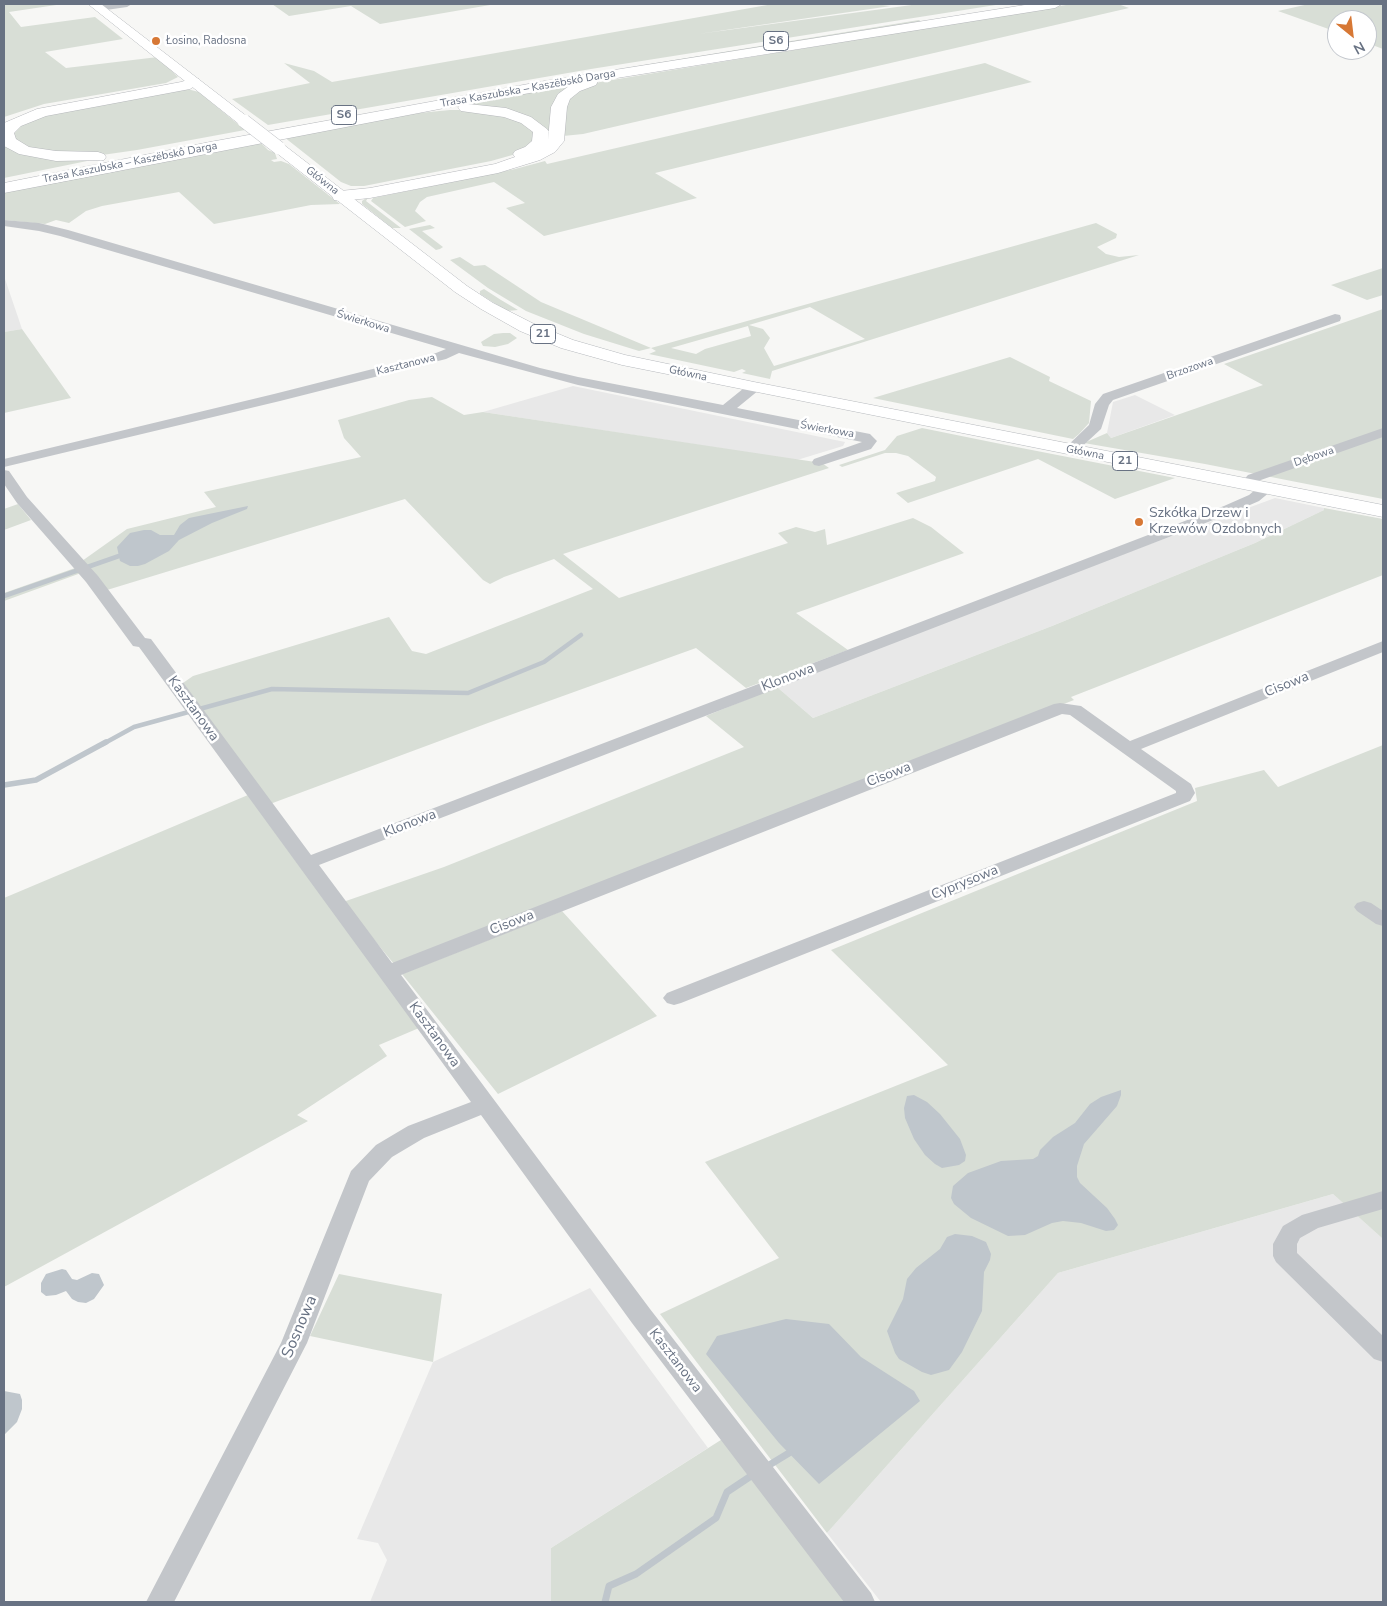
<!DOCTYPE html>
<meta charset="utf-8">
<style>
body{margin:0}
#map{position:relative;width:1387px;height:1606px;overflow:hidden;background:#f7f7f5;font-family:"Nunito Sans",sans-serif}
canvas{display:block}
.frame{position:absolute;inset:0;border:5px solid #687283;pointer-events:none}
.north{position:absolute;left:1327px;top:10px;width:50px;height:50px;box-sizing:border-box;background:#fff;border:1px solid #c3c7cd;border-radius:50%;rotate:151deg;font-size:14px;font-weight:700;line-height:20px;text-align:center;color:#687283}
.north::after{content:'';display:block;margin:auto;width:18px;height:22px;background:#d77835;clip-path:polygon(50% 0,100% 100%,50% 72%,0 100%)}
</style>
<div id="map">
<canvas width="1387" height="1606"></canvas>
<div class="frame"></div>
<div class="north">N</div>
</div>
<script>
const ctx = document.querySelector('canvas').getContext('2d');
ctx.lineJoin = 'round';
function fillPath(path, color) { ctx.fillStyle = color; ctx.fill(path, 'evenodd'); }
const shape = rows => new Path2D(rows.map(r => 'M' + r).join(''));
function trace(path, color, width, dash) { ctx.strokeStyle = color; ctx.lineWidth = width; ctx.lineCap = dash ? 'butt' : 'round'; ctx.setLineDash(dash || []); ctx.stroke(path); }
function label(font, color, halo, rows, align = 'center') {
  ctx.font = font + ' "Nunito Sans",sans-serif'; ctx.lineWidth = 5; ctx.setLineDash([]); ctx.textBaseline = 'middle'; ctx.strokeStyle = halo; ctx.fillStyle = color; for (const [text, x, y, turn = 0] of rows) {
    ctx.save(); ctx.translate(x, y); ctx.rotate((+turn || 0) * Math.PI / 180); ctx.textAlign = isNaN(turn) ? turn : align; if (halo) ctx.strokeText(text, 0, 0); ctx.fillText(text, 0, 0); ctx.restore();
  }
}
fillPath(shape([
 [4,276,22,329,4,332],
 [573,386,845,442,843,446,797,460,483,412],
 [1135,395,1175,415,1111,438,1107,433,1113,402],
 [1275,498,1324,508,1324,510,1255,543,1052,626,813,718,777,687,1023,591],
 [1333,1194,1383,1239,1383,1602,881,1602,827,1533,1058,1273],
 [590,1288,708,1448,551,1548,551,1602,370,1602,387,1560,378,1543,357,1539,433,1362]
]), '#e8e8e8');
fillPath(shape([
 [4,4,63,4,9,12,21,27,95,17,123,39,45,52,66,68,158,57,178,77,166,83,44,104,4,117],
 [272,4,496,4,380,24,351,6,289,16],
 [773,4,873,4,891,6,698,34,919,4,1002,4,591,69,268,125,232,99,310,83,284,63,314,71,332,82],
 [1072,4,1118,4,1129,8,583,134,563,136,566,100,585,86,600,82],
 [1309,4,1383,4,1383,49,1367,43,1367,20,1337,20,1337,32,1278,11],
 [919,20,922,22,276,132,274,130,644,65],
 [985,63,1032,82,655,173,697,198,544,236,506,208,525,203,494,182,427,197,420,202,415,211,426,221,405,227,371,201,373,198,515,169,545,161,547,164],
 [581,83,572,87,552,139,546,147,518,158,546,130,472,107,448,107],
 [187,89,199,92,245,130,137,150,102,155,39,152,14,141,14,129,34,117],
 [450,110,462,110,514,118,535,130,534,142,516,154,491,161,364,186,351,186,341,182,284,137,419,113],
 [260,142,268,150,275,153,277,159,271,160,274,162,281,161,289,164,340,204,311,205,214,224,179,192,102,206,86,211,69,223,56,220,45,224,4,220,4,192],
 [4,145,8,148,92,160,4,178],
 [369,196,366,201,401,228,392,228,362,204,362,201],
 [1096,223,1117,234,1116,238,1097,247,1106,254,1119,257,1139,255,772,371,770,379,742,373,746,371,742,369,734,372,649,354,656,351,651,348,639,351,584,334,526,311,488,288,450,260,460,257,474,266,485,265,541,302,651,348],
 [810,307,865,339,774,366,764,348,770,338,763,329,749,325],
 [748,326,751,336,705,349,696,354,671,348],
 [430,225,435,228,422,231,443,247,440,249,436,250,409,229],
 [1383,268,1383,295,1367,300,1331,285],
 [484,289,501,300,518,310,507,311,494,303,480,294,480,291],
 [1383,309,1383,499,1205,464,1084,443,1107,433,1111,438,1263,385,1224,364],
 [22,329,71,398,4,413,4,332],
 [503,333,510,333,517,338,508,344,495,347,483,346,481,342,494,334],
 [1010,357,1050,377,1049,381,1091,401,1089,423,1079,434,1073,439,873,398],
 [432,397,464,415,483,412,822,463,829,468,563,554,619,598,788,543,778,533,796,527,815,532,825,529,827,545,913,518,931,527,964,553,796,613,848,650,746,688,696,648,488,723,270,804,183,683,193,676,389,617,412,651,426,654,593,589,554,559,504,577,490,584,483,580,405,499,107,590,82,561,127,529,216,507,204,492,361,457,344,438,338,420,409,400],
 [922,428,996,443,1175,478,1115,499,1038,459,908,503,896,493,935,481,936,477,908,456,896,453,885,453,842,467,839,465,885,450,897,436],
 [18,504,31,520,4,530,4,509],
 [1324,508,1383,519,1383,575,1071,697,1074,700,394,964,343,902,444,867,744,747,706,716,777,687,813,718,1052,626,1255,543,1324,510],
 [75,568,81,573,4,601,4,593],
 [1383,745,1383,1239,1333,1194,1058,1273,827,1533,660,1314,779,1258,705,1162,948,1065,831,950,1197,801,1195,788,1264,770,1278,787],
 [248,795,419,1028,379,1045,387,1056,297,1115,308,1121,4,1287,4,898],
 [562,911,657,1016,498,1094,402,974],
 [339,1274,442,1294,433,1362,310,1336],
 [724,1438,848,1602,551,1602,551,1548]
]), '#d8ded6');
fillPath(shape([
 [248,506,247,509,212,523,179,540,169,551,145,564,138,566,130,566,120,561,117,547,130,533,144,530,151,530,160,535,174,535,180,525,189,518],
 [1121,1090,1121,1095,1117,1106,1084,1144,1077,1166,1077,1177,1080,1183,1107,1208,1115,1219,1118,1225,1114,1230,1106,1231,1081,1223,1063,1221,1052,1223,1025,1235,1008,1236,971,1218,954,1204,951,1198,953,1186,968,1173,1001,1161,1033,1159,1038,1156,1040,1150,1053,1137,1075,1123,1090,1104,1101,1097],
 [914,1095,927,1102,940,1114,960,1139,966,1155,965,1161,959,1165,942,1168,935,1164,925,1155,914,1139,905,1118,904,1108,907,1096],
 [955,1234,972,1236,986,1242,991,1254,990,1260,984,1272,982,1311,962,1352,949,1370,931,1375,922,1372,899,1359,895,1353,887,1331,903,1299,907,1279,916,1268,940,1249,947,1237],
 [62,1269,66,1270,72,1279,77,1280,92,1273,99,1274,104,1285,94,1299,86,1303,78,1302,72,1299,66,1291,56,1295,46,1296,41,1292,41,1283,46,1274],
 [786,1319,829,1324,861,1357,914,1391,920,1401,819,1484,779,1443,706,1354,717,1336],
 [4,1391,20,1394,22,1400,22,1409,17,1422,4,1435]
]), '#bfc6cc');
trace(shape([
 [4,596,119,556],
 [103,744,134,727,272,689,468,693,544,662,581,635]
]), '#bfc6cc', 4.5);
trace(shape([
 [4,785,36,780,106,742]
]), '#bfc6cc', 5.5);
trace(shape([
 [766,1467,789,1453],
 [605,1602,609,1586,636,1574,716,1518,727,1492,754,1474]
]), '#bfc6cc', 7);
const major = shape([
 [88,4,101,4,249,118,251,121,249,124,239,124,88,4],
 [279,144,284,145,467,286,493,303,532,323,573,340,625,355,754,382,1383,505,1383,517,622,365,561,348,520,331,481,309,455,292,274,151,272,148,279,144]
]);
const highway = shape([
 [1031,4,1062,4,1055,8,598,81,596,85,580,91,570,99,567,107,564,141,555,152,540,160,498,173,370,198,340,201,334,200,332,196,334,192,340,191,370,188,495,164,515,157,513,154,515,151,525,147,532,141,533,132,521,123,504,117,461,111,458,108,460,105,4,193,4,183,210,142,545,81,1031,4],
 [569,86,558,94,551,107,548,140,549,132,547,129,531,117,506,108,468,104,569,86],
 [194,78,199,79,201,82,190,89,46,116,21,126,14,133,16,139,29,147,56,151,98,152,104,154,106,157,104,160,56,161,19,154,4,146,4,123,37,109,181,82,194,78]
]);
trace(major, '#b6b9bd', 1);
trace(highway, '#b6b8bc', 1);
fillPath(shape([
 [109,4,132,4,127,7,99,11,94,8,96,6,109,4],
 [4,220,39,223,68,230,540,368,578,377,723,405,749,384,759,384,761,387,759,390,737,408,865,433,870,434,877,441,871,449,819,466,814,465,812,462,814,459,862,442,578,385,459,353,446,359,280,401,4,467,4,459,274,394,436,353,446,349,60,236,39,231,4,226,4,220],
 [1335,314,1340,315,1341,318,1340,321,1113,400,1109,405,1101,429,1075,453,1070,454,1065,453,1063,450,1089,425,1095,404,1103,394,1335,314],
 [1383,428,1383,437,1258,481,1252,487,1242,487,1240,484,1248,475,1383,428],
 [4,470,9,471,27,497,98,576,145,638,151,639,311,855,1224,506,1249,495,1261,485,1271,485,1273,488,1271,491,1259,501,1234,512,319,865,392,963,1054,704,1060,703,1081,706,1130,741,1383,641,1383,652,1141,749,1191,784,1195,793,1190,801,681,1003,674,1005,667,1003,663,998,667,993,1176,793,1176,791,1070,715,1062,714,401,975,650,1309,871,1593,875,1602,844,1602,632,1323,481,1115,424,1138,392,1157,369,1181,307,1343,174,1602,146,1602,281,1343,351,1171,376,1145,408,1126,471,1102,139,647,133,646,86,582,17,503,4,484,4,470],
 [1364,901,1371,903,1383,911,1383,926,1376,924,1357,911,1354,907,1357,903,1364,901],
 [1383,1191,1383,1209,1318,1228,1300,1238,1297,1244,1297,1253,1383,1336,1383,1362,1374,1359,1276,1262,1273,1256,1273,1244,1283,1226,1302,1215,1383,1191]
]), '#c3c6ca');
fillPath(major, '#fff');
fillPath(highway, '#fff');
const majorBridge = shape([
 [244,121,279,148]
]);
trace(majorBridge, '#b6b9bd', 14, []);
trace(majorBridge, '#fff', 13);
for (const [x, y, r, color] of [
 [156,41,5,"#d77835"],
 [1139,522,5,"#d77835"]
]) { const dot = new Path2D(); dot.arc(x, y, r, 0, 2 * Math.PI); ctx.fillStyle = color; ctx.fill(dot); trace(dot, '#fff', 2); }
label('11px', '#687283', '#fff', [
 ["Łosino, Radosna",166,41]
], 'left');
label('11px', '#687283', '#fff', [
 ["Trasa Kaszubska – Kaszëbskô Darga",528,89,-10],
 ["Trasa Kaszubska – Kaszëbskô Darga",130,163,-11],
 ["Główna",322,181,38],
 ["Świerkowa",363,322,17],
 ["Kasztanowa",406,365,-14],
 ["Brzozowa",1190,369,-19],
 ["Główna",688,374,12],
 ["Świerkowa",827,430,10],
 ["Główna",1085,453,11],
 ["Dębowa",1314,457,-19]
]);
for (const [x, y, w] of [
 [776,41,25],
 [344,115,25],
 [543,334,25],
 [1125,461,25]
]) { const box = new Path2D(); box.roundRect(x - w / 2, y - 9.5, w, 19, 4); ctx.fillStyle = '#fff'; ctx.fill(box); trace(box, '#687283', 1); }
label('bold 12px', '#687283', null, [
 ["S6",776,41],
 ["S6",344,115],
 ["21",543,334],
 ["21",1125,461]
]);
label('14px', '#687283', '#fff', [
 ["Szkółka Drzew i",1149,514],
 ["Krzewów Ozdobnych",1149,530]
], 'left');
label('14px', '#687283', '#fff', [
 ["Klonowa",788,678,-21],
 ["Cisowa",1287,685,-22],
 ["Kasztanowa",193,709,54],
 ["Cisowa",889,775,-21],
 ["Klonowa",410,824,-21],
 ["Cyprysowa",965,883,-22],
 ["Cisowa",512,923,-21],
 ["Kasztanowa",434,1035,54],
 ["Kasztanowa",675,1361,52]
]);
label('16px', '#687283', '#fff', [
 ["Sosnowa",300,1327,-67]
]);
</script>
